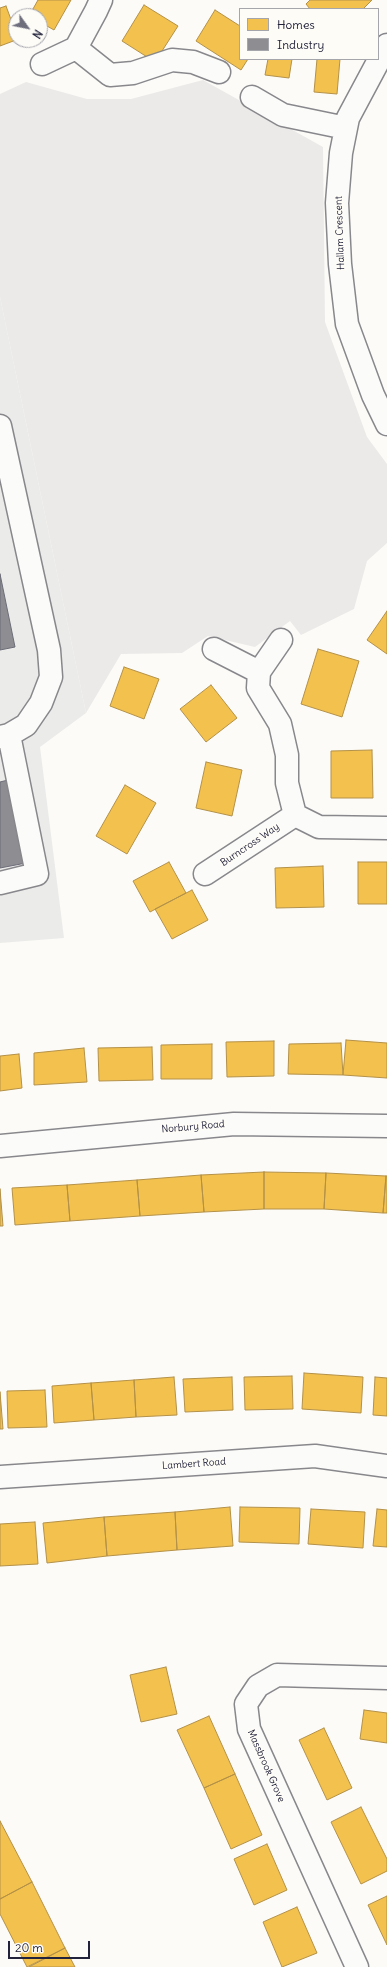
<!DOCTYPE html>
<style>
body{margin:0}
#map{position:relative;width:387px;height:1967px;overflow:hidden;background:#fcfbf8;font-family:Delius,sans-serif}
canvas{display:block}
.legend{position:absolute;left:239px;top:8px;width:140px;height:52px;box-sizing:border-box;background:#fdfcf7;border:1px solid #a5a5ac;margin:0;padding:5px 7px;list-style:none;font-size:12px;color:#22223b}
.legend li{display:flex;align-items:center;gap:8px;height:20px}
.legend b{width:20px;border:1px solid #a5a5ac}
.north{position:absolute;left:8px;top:8px;width:40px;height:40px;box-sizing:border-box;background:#fdfcf7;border:1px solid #a5a5ac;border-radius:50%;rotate:123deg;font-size:11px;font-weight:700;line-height:16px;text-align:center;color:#22223b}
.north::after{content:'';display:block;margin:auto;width:14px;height:18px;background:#6e6e7d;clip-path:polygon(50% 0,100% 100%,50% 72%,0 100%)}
.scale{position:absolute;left:8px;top:1941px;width:82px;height:18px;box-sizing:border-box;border:2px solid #22223b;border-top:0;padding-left:5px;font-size:12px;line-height:14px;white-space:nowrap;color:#22223b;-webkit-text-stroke:3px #fdfcf7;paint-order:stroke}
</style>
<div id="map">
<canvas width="387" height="1967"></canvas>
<ul class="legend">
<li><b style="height:11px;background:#f2c14e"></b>Homes</li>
<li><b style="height:11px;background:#8d8d92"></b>Industry</li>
</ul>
<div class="north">N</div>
<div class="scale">20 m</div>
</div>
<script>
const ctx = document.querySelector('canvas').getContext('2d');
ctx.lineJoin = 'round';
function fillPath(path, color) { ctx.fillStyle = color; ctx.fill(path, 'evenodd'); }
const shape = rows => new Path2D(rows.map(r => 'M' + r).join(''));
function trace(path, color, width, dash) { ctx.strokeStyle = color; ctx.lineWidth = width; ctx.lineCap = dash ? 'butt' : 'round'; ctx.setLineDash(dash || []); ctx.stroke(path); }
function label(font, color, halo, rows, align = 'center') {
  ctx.font = font + ' Delius,sans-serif'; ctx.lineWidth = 4; ctx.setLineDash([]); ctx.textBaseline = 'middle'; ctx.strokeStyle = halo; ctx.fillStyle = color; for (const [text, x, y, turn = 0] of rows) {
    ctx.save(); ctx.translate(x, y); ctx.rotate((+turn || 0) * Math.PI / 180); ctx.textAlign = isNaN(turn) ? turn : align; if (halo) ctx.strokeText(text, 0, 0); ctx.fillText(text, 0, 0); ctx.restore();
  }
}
fillPath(shape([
 [0,297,86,713,40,747,64,938,0,943]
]), '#ebebe9');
fillPath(shape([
 [203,80,323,147,325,322,367,437,387,464,387,543,367,561,354,609,301,635,290,621,255,647,208,636,182,653,121,654,86,713,0,297,0,94,26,82,87,99,131,99]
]), '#ebeae8');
const homes = shape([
 [38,0,71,0,54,30,40,22,40,16,29,16,38,0],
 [310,0,372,0,363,9,310,9,306,4,310,0],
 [144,5,178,26,155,62,122,41,144,5],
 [6,6,16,33,16,40,0,46,0,8,6,6],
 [215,10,240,26,240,59,248,59,241,70,196,41,215,10],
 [268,59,292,59,289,78,265,75,268,59],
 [317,59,340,59,337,94,314,92,317,59],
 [387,611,387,654,367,640,387,611],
 [318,649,359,661,342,717,301,704,318,649],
 [124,667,159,679,144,719,110,706,124,667],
 [211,685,237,718,206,742,180,709,211,685],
 [372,750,373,798,331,798,331,751,372,750],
 [206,762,242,770,232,816,196,808,206,762],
 [125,785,156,803,127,854,96,836,125,785],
 [169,862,186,893,150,912,133,881,169,862],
 [358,862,387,862,387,904,358,904,358,862],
 [323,866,324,907,276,908,275,868,323,866],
 [192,890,208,920,172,939,155,909,192,890],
 [346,1040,387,1043,387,1078,343,1075,346,1040],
 [274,1041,274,1076,227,1077,226,1042,274,1041],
 [341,1043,343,1075,288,1074,289,1044,341,1043],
 [212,1044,212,1079,161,1079,161,1045,212,1044],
 [152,1047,153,1080,99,1081,98,1048,152,1047],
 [84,1048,87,1082,34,1085,34,1053,84,1048],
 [19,1054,22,1088,0,1091,0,1056,19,1054],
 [264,1172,264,1209,204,1212,201,1175,264,1172],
 [264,1172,326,1173,324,1209,264,1209,264,1172],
 [326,1173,386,1176,383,1213,324,1209,326,1173],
 [201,1175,204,1212,140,1216,137,1180,201,1175],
 [386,1176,387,1176,387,1213,383,1213,386,1176],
 [137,1180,140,1216,70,1221,67,1185,137,1180],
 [67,1185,70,1221,15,1225,12,1188,67,1185],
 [0,1189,3,1226,0,1226,0,1189],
 [304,1373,363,1377,361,1413,302,1409,304,1373],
 [292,1376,293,1409,245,1410,244,1377,292,1376],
 [174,1377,177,1415,136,1417,134,1380,174,1377],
 [232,1377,233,1410,185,1412,183,1379,232,1377],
 [375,1377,387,1378,387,1416,373,1415,375,1377],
 [134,1380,136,1417,94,1420,91,1383,134,1380],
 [91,1383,94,1420,54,1423,52,1386,91,1383],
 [45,1390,47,1427,8,1428,7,1391,45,1390],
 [0,1392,3,1429,0,1429,0,1392],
 [230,1507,233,1546,177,1550,175,1512,230,1507],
 [240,1507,300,1508,299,1544,239,1542,240,1507],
 [311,1509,365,1512,363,1548,308,1544,311,1509],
 [377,1509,387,1510,387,1547,373,1546,377,1509],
 [175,1512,177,1550,107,1556,104,1517,175,1512],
 [104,1517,107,1556,47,1563,43,1523,104,1517],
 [35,1522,38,1564,0,1566,0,1524,35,1522],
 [166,1667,177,1714,141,1722,130,1675,166,1667],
 [364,1710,387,1713,387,1743,360,1739,364,1710],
 [209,1716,235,1774,204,1788,177,1730,209,1716],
 [324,1728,352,1788,327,1800,299,1740,324,1728],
 [235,1774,262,1835,231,1849,204,1788,235,1774],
 [361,1807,387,1859,387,1871,361,1884,331,1822,361,1807],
 [0,1821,32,1882,0,1899,0,1821],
 [267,1844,287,1890,254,1905,234,1859,267,1844],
 [32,1882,65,1948,27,1967,0,1914,0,1899,32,1882],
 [387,1896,387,1945,368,1905,387,1896],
 [297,1907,317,1953,282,1967,263,1922,297,1907],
 [65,1948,75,1967,29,1967,65,1948]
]);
fillPath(homes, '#f2c14e');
trace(homes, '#b49148', 1);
const industry = shape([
 [0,574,15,647,0,650,0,574],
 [8,780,26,863,0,868,0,782,8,780]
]);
fillPath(industry, '#8d8d92');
trace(industry, '#6d6d78', 1);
const minor = shape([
 [387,45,348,118,341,153,337,203,340,264,347,324,373,395,387,424],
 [76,48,110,75,133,73,172,60,193,62,219,72],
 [42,64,76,48,96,11,101,0],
 [252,97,283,115,346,128],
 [0,426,49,650,51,677,41,703,26,725,9,735,0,737],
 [281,640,259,672,258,688,280,724,287,755,287,783,295,815,319,827,387,828],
 [214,649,259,672],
 [205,874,295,815],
 [0,883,37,874,9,735],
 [0,1146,234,1124,387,1126],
 [0,1477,315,1456,387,1466],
 [357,1967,249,1729,246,1704,258,1686,277,1675,387,1678]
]);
trace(minor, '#88888c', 25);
trace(minor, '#fbfbf9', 22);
label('10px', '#22223b', '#fdfcf7', [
 ["Hallam Crescent",340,233,-92],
 ["Burncross Way",250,845,-34],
 ["Norbury Road",193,1127,-5],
 ["Lambert Road",194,1464,-4],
 ["Massbrook Grove",266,1766,66]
]);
</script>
